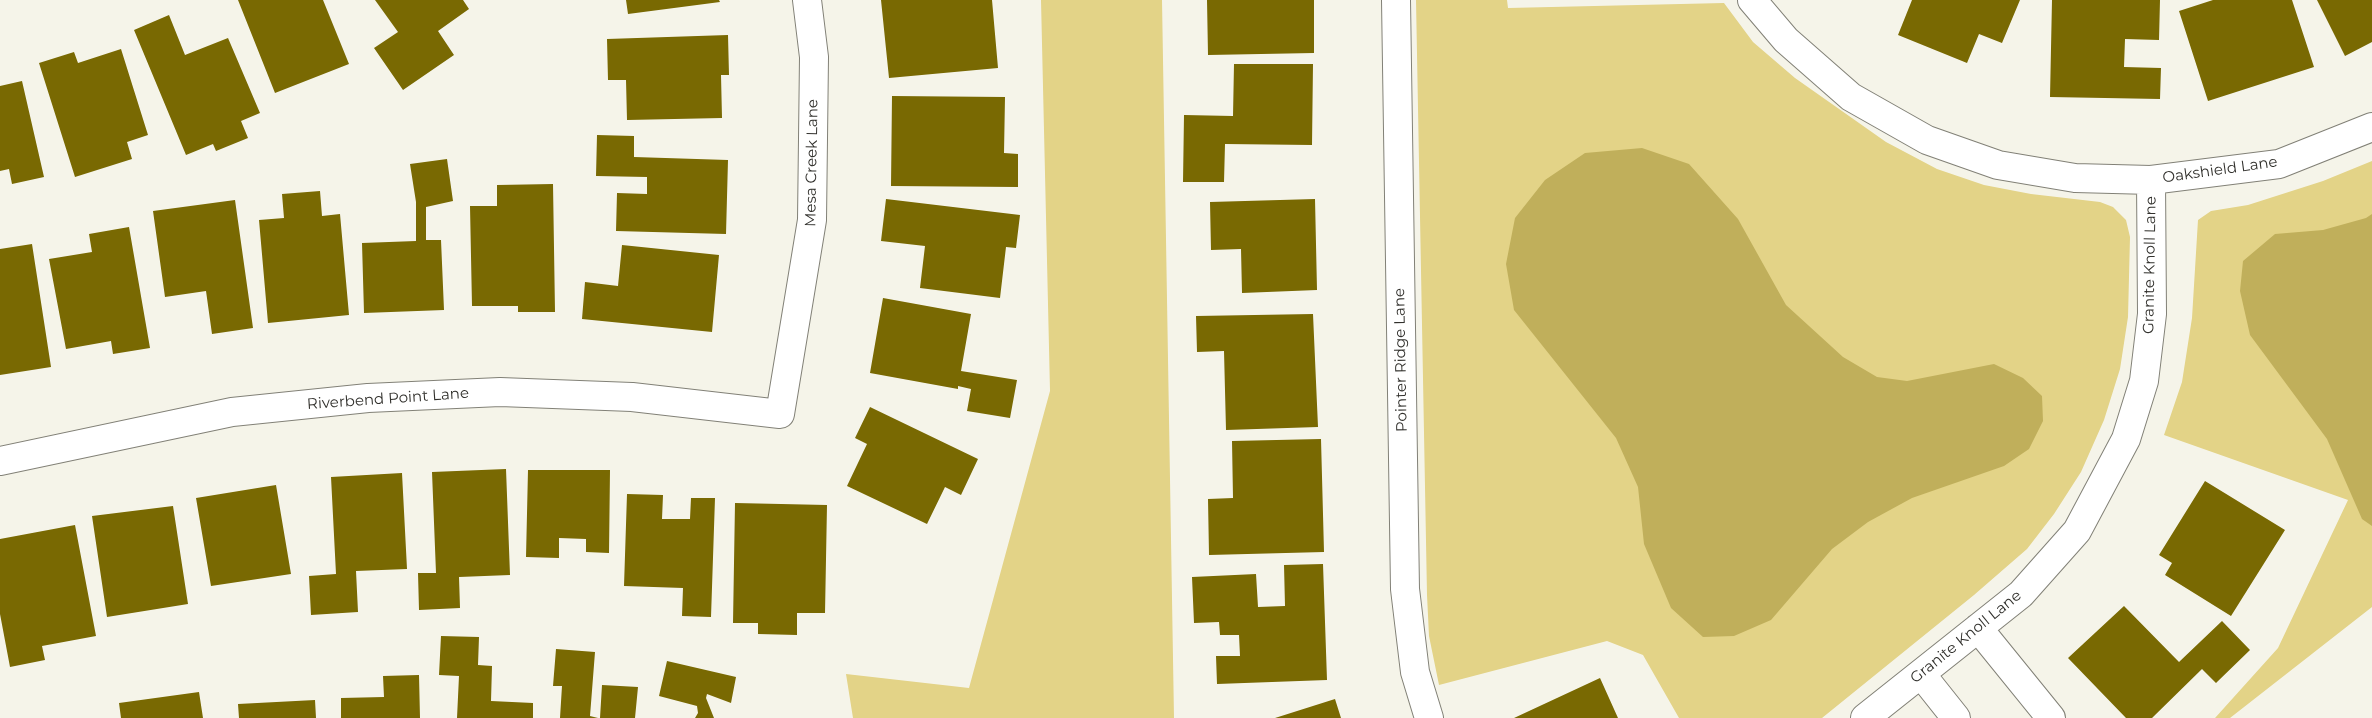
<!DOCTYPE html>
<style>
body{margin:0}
canvas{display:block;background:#f5f4e9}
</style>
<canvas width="2372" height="718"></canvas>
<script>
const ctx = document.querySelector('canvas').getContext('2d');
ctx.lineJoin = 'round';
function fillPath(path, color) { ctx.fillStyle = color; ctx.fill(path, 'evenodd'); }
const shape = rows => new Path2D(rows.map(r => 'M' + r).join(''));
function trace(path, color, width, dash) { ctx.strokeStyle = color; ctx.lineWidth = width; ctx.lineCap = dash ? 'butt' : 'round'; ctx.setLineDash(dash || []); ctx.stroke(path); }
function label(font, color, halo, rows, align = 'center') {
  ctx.font = font + ' Montserrat,sans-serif'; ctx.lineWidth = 5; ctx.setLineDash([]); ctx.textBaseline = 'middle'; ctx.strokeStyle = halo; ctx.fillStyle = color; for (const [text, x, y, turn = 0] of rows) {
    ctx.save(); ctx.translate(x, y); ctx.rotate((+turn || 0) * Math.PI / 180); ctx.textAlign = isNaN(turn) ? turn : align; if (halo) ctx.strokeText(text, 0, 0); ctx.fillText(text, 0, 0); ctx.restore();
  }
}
fillPath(shape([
 [1041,0,1162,0,1174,718,853,718,846,674,969,688,1050,391],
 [1416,0,1507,0,1508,8,1724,3,1753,42,1795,78,1886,142,1937,169,1984,185,2031,194,2100,202,2113,207,2126,220,2130,237,2128,317,2120,369,2104,420,2081,472,2054,514,2027,549,1974,595,1822,718,1679,718,1643,655,1607,641,1439,685,1429,636,1427,595],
 [2372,161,2372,607,2230,718,2215,718,2278,648,2348,500,2164,435,2182,382,2192,318,2198,220,2211,211,2248,205,2323,181]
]), '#e3d387');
fillPath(shape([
 [1642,148,1689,164,1738,219,1786,305,1843,357,1877,377,1907,381,1994,364,2023,378,2042,396,2043,421,2029,449,2004,466,1912,498,1868,522,1832,549,1771,620,1734,636,1703,637,1671,608,1644,544,1638,487,1616,438,1514,310,1506,264,1515,218,1545,180,1585,153],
 [2372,214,2372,526,2362,519,2327,439,2250,335,2240,291,2243,261,2275,234,2323,230,2366,218]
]), '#c0af5b');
fillPath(shape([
 [238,0,323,0,349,64,275,93],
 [375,0,463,0,469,9,438,31,454,55,403,90,374,48,398,32],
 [626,0,719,0,720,2,628,14],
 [881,0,992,0,998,68,889,78],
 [1207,0,1314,0,1314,53,1208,55],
 [1912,0,2020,0,2002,43,1979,34,1967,63,1898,35],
 [2052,0,2160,0,2159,40,2125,39,2124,67,2161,68,2160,99,2050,97],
 [2213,0,2292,0,2314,67,2208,101,2179,11],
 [2317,0,2372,0,2372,42,2345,56],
 [169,15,185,55,228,38,260,113,241,121,248,138,216,151,213,144,186,155,134,30],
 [728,35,729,75,721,75,722,118,627,120,626,80,608,80,607,39],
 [121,49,148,135,127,142,132,159,75,177,39,63,74,52,78,63],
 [1234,64,1313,64,1312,145,1225,144,1224,182,1183,182,1184,115,1233,116],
 [22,81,44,177,12,184,9,169,0,171,0,86],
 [892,96,1005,97,1004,153,1018,154,1018,187,891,186],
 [597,135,634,136,634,157,728,160,726,234,616,231,617,193,647,194,647,177,596,176],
 [447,159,453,201,426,207,426,240,441,240,444,310,364,313,362,243,416,241,416,202,410,164],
 [553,184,555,312,518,312,518,306,472,306,470,206,497,206,497,185],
 [320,191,322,216,340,214,349,315,268,323,259,220,284,218,282,194],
 [886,199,1020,215,1016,248,1006,247,1000,298,920,288,925,246,881,241],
 [1315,199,1317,290,1242,293,1241,249,1211,250,1210,202],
 [235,200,253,328,212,334,206,291,165,297,153,211],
 [129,227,150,348,113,354,111,341,66,349,49,259,92,252,89,234],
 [32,244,51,367,0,375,0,249],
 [622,245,719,255,712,332,582,319,585,282,618,286],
 [883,298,971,314,961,371,1017,380,1010,418,967,411,971,389,958,386,958,389,870,373],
 [1313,314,1318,427,1226,430,1224,351,1197,352,1196,316],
 [870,407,978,459,961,495,945,487,927,524,847,486,867,444,855,438],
 [1321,439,1324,552,1209,555,1208,499,1233,498,1232,441],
 [506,469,510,575,459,577,460,608,419,610,418,573,436,573,432,472],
 [528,470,610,470,609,553,586,552,586,539,559,538,559,558,526,557],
 [402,473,407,569,356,571,358,612,311,615,309,576,336,574,331,477],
 [2205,481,2285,530,2231,616,2165,575,2172,563,2159,555],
 [276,485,291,574,211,586,196,498],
 [627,494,663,495,662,519,690,519,691,498,715,498,711,617,682,616,683,588,624,586],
 [735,503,827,505,825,613,797,613,797,635,758,634,758,623,733,623],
 [173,506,188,604,107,617,92,516],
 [75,525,96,636,42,646,45,660,10,667,0,614,0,539],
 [1323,564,1327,680,1217,684,1216,656,1240,656,1239,635,1220,635,1219,622,1194,623,1192,577,1256,574,1258,607,1285,606,1284,565],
 [2124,606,2179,662,2222,621,2250,650,2216,683,2202,669,2152,718,2126,718,2068,658],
 [441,636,479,637,478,665,492,666,491,701,533,703,533,718,457,718,459,676,439,675],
 [556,649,595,652,590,716,598,718,560,718,562,686,553,686],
 [667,661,736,677,731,703,707,694,706,698,714,718,695,718,698,713,697,706,659,696],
 [419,675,420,718,341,718,341,698,384,697,383,676],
 [1600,678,1618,718,1514,718],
 [602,685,638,687,635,718,600,718],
 [199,692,203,718,121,718,119,703],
 [1335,699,1341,718,1275,718],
 [315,700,316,718,239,718,238,704]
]), '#796902');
const minor = shape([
 [1396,0,1405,589,1415,672,1429,718],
 [1752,0,1786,40,1851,97,1927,140,1998,165,2075,178,2151,180,2279,164,2372,127],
 [0,461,232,412,368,398,500,392,632,397,780,414,812,220,814,57,807,0],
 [1978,628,2051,718],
 [1921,674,1956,718],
 [1865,718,2021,594,2077,531,2126,439,2144,381,2152,314,2151,180]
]);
trace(minor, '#828177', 30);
trace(minor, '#fff', 28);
label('15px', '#31302c', '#fff', [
 ["Mesa Creek Lane",812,163,-89],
 ["Oakshield Lane",2220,170,-8],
 ["Granite Knoll Lane",2150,265,-89],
 ["Pointer Ridge Lane",1401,360,-91],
 ["Riverbend Point Lane",388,399,-4],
 ["Granite Knoll Lane",1966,637,-39]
]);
</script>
